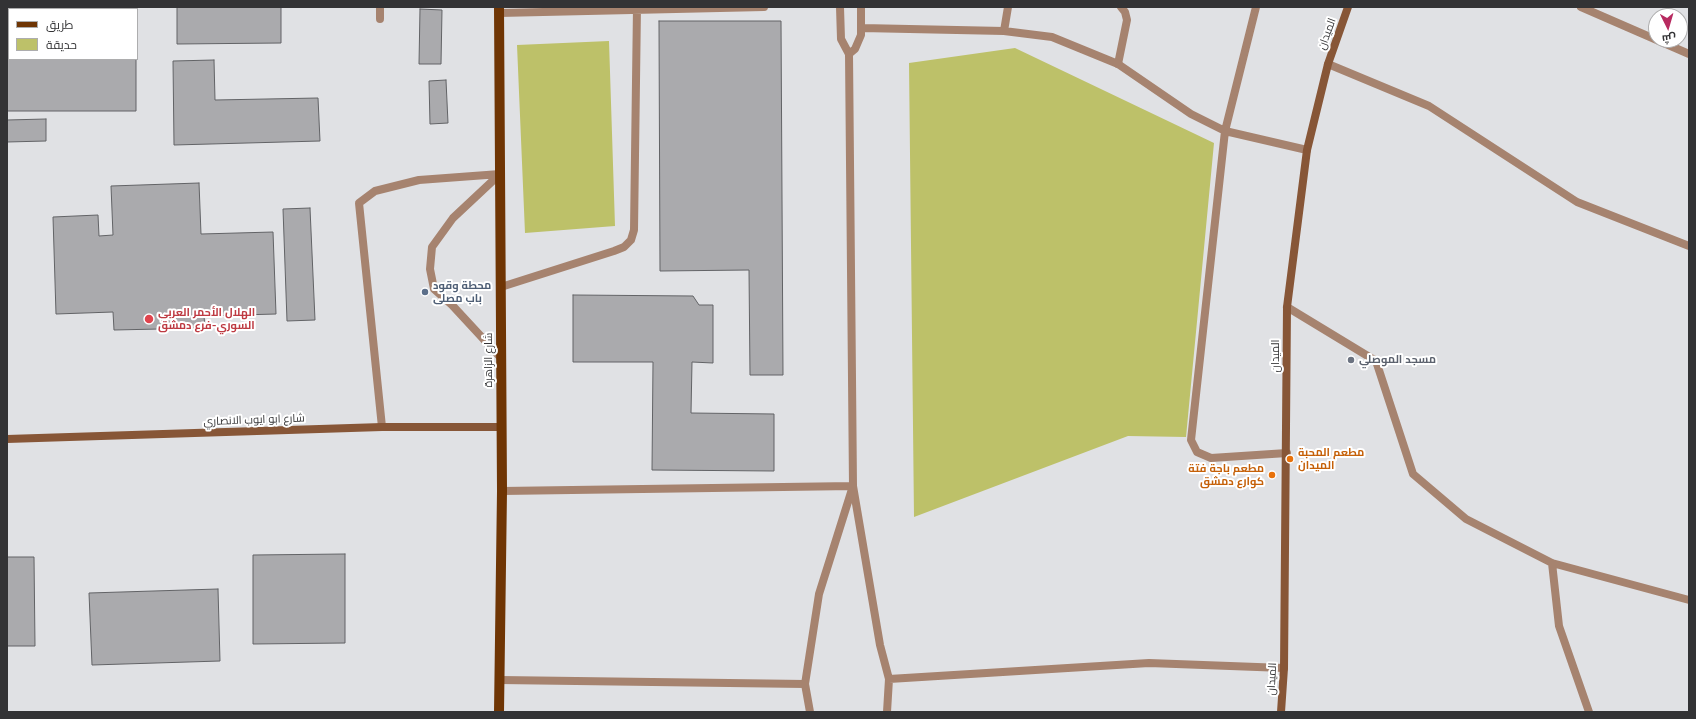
<!DOCTYPE html>
<meta charset="utf-8">
<style>
body{margin:0}
#map{position:relative;width:1696px;height:719px;overflow:hidden;background:#e0e1e4;font-family:Mulish,Cairo,sans-serif}
canvas{display:block}
.frame{position:absolute;inset:0;border:8px solid #333335;pointer-events:none}
.legend{position:absolute;left:8px;top:8px;width:130px;height:52px;box-sizing:border-box;background:#fff;border:1px solid #adadae;margin:0;padding:5px 7px;list-style:none;font-size:12px;color:#333335}
.legend li{display:flex;align-items:center;gap:8px;height:20px}
.legend b{width:20px;border:1px solid #adadae}
.north{position:absolute;left:1648px;top:8px;width:40px;height:40px;box-sizing:border-box;background:#fff;border:1px solid #adadae;border-radius:50%;rotate:175deg;font-size:11px;font-weight:700;line-height:16px;text-align:center;color:#333335}
.north::after{content:'';display:block;margin:auto;width:14px;height:18px;background:#b72a60;clip-path:polygon(50% 0,100% 100%,50% 72%,0 100%)}
</style>
<div id="map">
<canvas width="1696" height="719"></canvas>
<div class="frame"></div>
<ul class="legend">
<li><b style="height:5px;background:#6f3504"></b>طريق</li>
<li><b style="height:11px;background:#bdc169"></b>حديقة</li>
</ul>
<div class="north">ش</div>
</div>
<script>
const ctx = document.querySelector('canvas').getContext('2d');
ctx.lineJoin = 'round';
function fillPath(path, color) { ctx.fillStyle = color; ctx.fill(path, 'evenodd'); }
const shape = rows => new Path2D(rows.map(r => 'M' + r).join(''));
function trace(path, color, width, dash) { ctx.strokeStyle = color; ctx.lineWidth = width; ctx.lineCap = dash ? 'butt' : 'round'; ctx.setLineDash(dash || []); ctx.stroke(path); }
function label(font, color, halo, rows, align = 'center') {
  ctx.font = font + ' Mulish,Cairo,sans-serif'; ctx.lineWidth = 4; ctx.setLineDash([]); ctx.textBaseline = 'middle'; ctx.strokeStyle = halo; ctx.fillStyle = color; for (const [text, x, y, turn = 0] of rows) {
    ctx.save(); ctx.translate(x, y); ctx.rotate((+turn || 0) * Math.PI / 180); ctx.textAlign = isNaN(turn) ? turn : align; if (halo) ctx.strokeText(text, 0, 0); ctx.fillText(text, 0, 0); ctx.restore();
  }
}
fillPath(shape([
 [609,41,615,226,525,233,517,45],
 [1015,48,1214,143,1186,437,1128,436,914,517,909,63]
]), '#bdc169');
const building = shape([
 [177,7,281,7,281,43,177,44,177,7],
 [420,9,442,10,441,64,419,64,420,9],
 [659,21,781,21,783,375,750,375,749,270,660,271,659,21],
 [7,57,9,57,9,59,136,59,136,111,7,111,7,57],
 [214,60,215,100,318,98,320,141,174,145,173,61,214,60],
 [446,80,448,123,430,124,429,81,446,80],
 [46,119,46,141,7,142,7,120,46,119],
 [199,183,201,234,273,232,276,314,204,316,205,328,114,330,113,312,56,314,53,217,98,215,99,236,113,235,111,186,199,183],
 [310,208,315,320,287,321,283,209,310,208],
 [573,295,693,296,699,305,713,305,713,363,692,362,691,413,774,414,774,471,652,470,653,362,573,362,573,295],
 [345,554,345,643,253,644,253,555,345,554],
 [7,557,34,557,35,646,7,646,7,557],
 [218,589,220,661,92,665,89,593,218,589]
]);
fillPath(building, '#aaaaad');
trace(building, '#626366', 1);
trace(shape([
 [380,7,380,19],
 [1118,64,1127,20,1125,12,1121,7],
 [500,174,453,218,432,247,430,269,434,289,452,305,501,358],
 [382,427,359,203,375,191,419,180,500,174]
]), '#a6836f', 8);
trace(shape([
 [840,7,841,39,849,54,853,486,880,645,889,679,887,712],
 [1256,7,1225,131,1191,440,1197,452,1211,458,1287,453],
 [1581,7,1689,54],
 [499,13,764,7],
 [862,28,1004,31,1052,37,1118,64,1191,114,1225,131,1307,150],
 [1004,31,1008,7],
 [849,54,855,49,861,35,861,7],
 [1328,64,1429,106,1577,202,1689,246],
 [501,287,614,251,624,247,631,240,634,230,637,7],
 [1287,307,1376,361,1413,474,1466,519,1552,563,1689,600],
 [502,491,853,486,819,594,805,684,810,712],
 [1552,563,1559,626,1589,712],
 [889,679,1149,663,1284,668],
 [500,680,805,684]
]), '#a6836f', 8);
trace(shape([
 [7,439,382,427,502,427],
 [1281,712,1284,668,1287,307,1307,150,1328,64,1348,7]
]), '#875637', 8);
trace(shape([
 [499,7,502,491,499,712]
]), '#6f3504', 10);
for (const [x, y, r, color] of [
 [425,292,4,"#5c6f8a"],
 [149,319,5,"#e0444e"],
 [1351,360,4,"#6b7280"],
 [1290,459,4,"#e8710a"],
 [1272,475,4,"#e8710a"]
]) { const dot = new Path2D(); dot.arc(x, y, r, 0, 2 * Math.PI); ctx.fillStyle = color; ctx.fill(dot); trace(dot, '#fff', 1.5); }
label('11px', '#333335', '#fff', [
 ["الميدان",1327,34,-70],
 ["الميدان",1276,356,-90],
 ["شارع الزاهرة",489,360,-90],
 ["شارع ابو ايوب الانصاري",254,420,-2],
 ["الميدان",1272,679,-87]
]);
label('bold 11px', '#4e5e75', '#fff', [
 ["محطة وقود",433,286],
 ["باب مصلى",433,299]
], 'left');
label('bold 11px', '#be3a42', '#fff', [
 ["الهلال الأحمر العربي",158,313],
 ["السوري-فرع دمشق",158,326]
], 'left');
label('bold 11px', '#5b616d', '#fff', [
 ["مسجد الموصلي",1359,360]
], 'left');
label('bold 11px', '#c56008', '#fff', [
 ["مطعم المحبة",1298,453],
 ["الميدان",1298,466],
 ["مطعم باجة فتة",1264,469,"right"],
 ["كوارع دمشق",1264,482,"right"]
], 'left');
</script>
